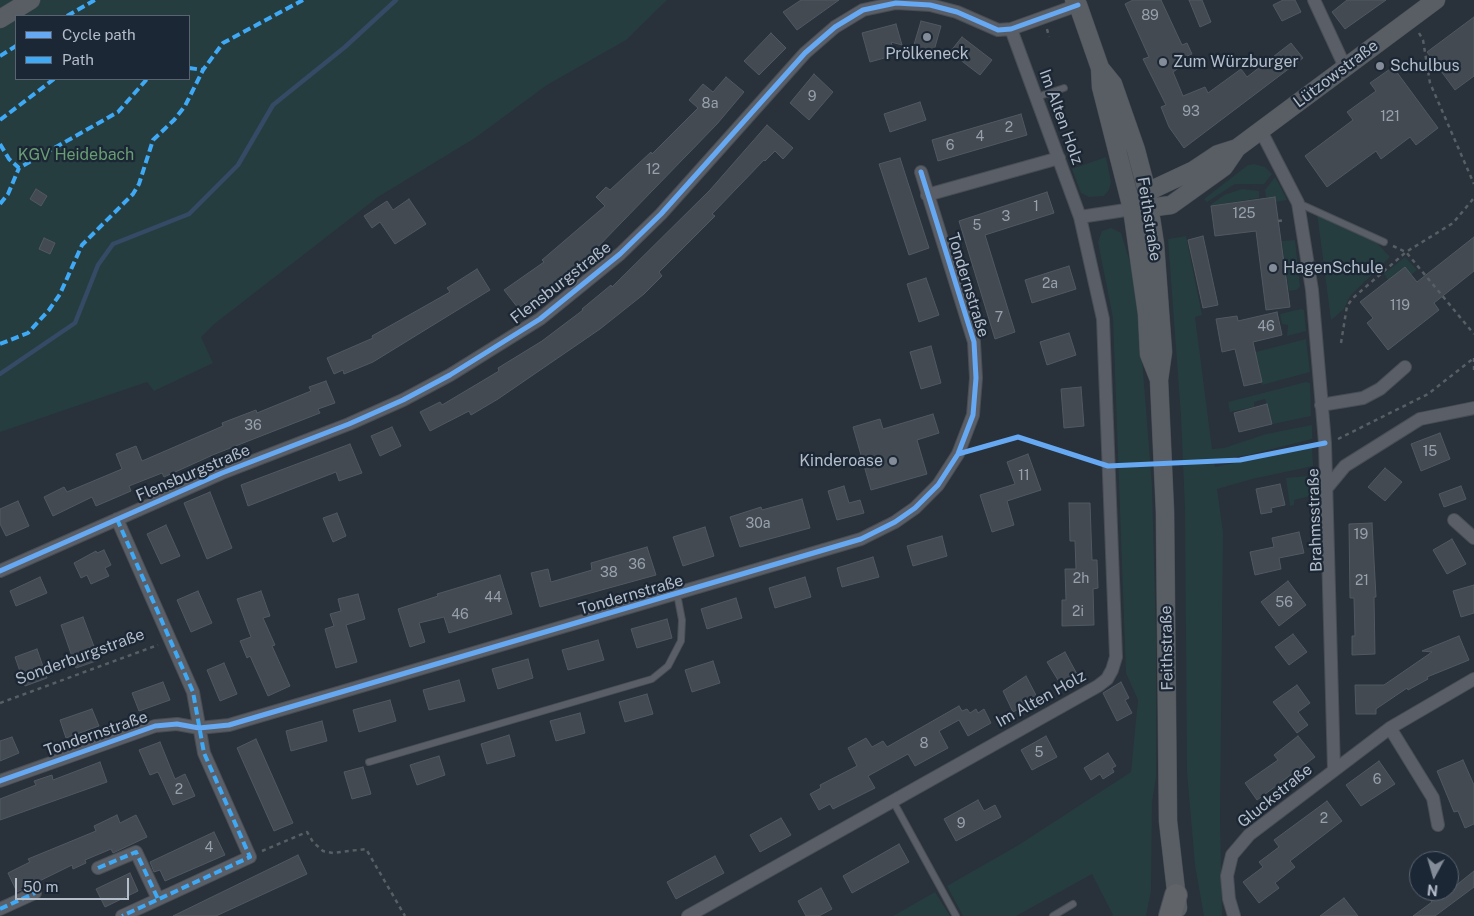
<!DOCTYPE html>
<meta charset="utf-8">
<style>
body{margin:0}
#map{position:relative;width:1474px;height:916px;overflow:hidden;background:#29313a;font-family:"Public Sans",sans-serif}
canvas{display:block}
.legend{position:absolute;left:15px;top:15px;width:175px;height:65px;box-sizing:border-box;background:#1c2735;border:1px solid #596371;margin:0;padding:6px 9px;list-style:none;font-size:15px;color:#b4bdca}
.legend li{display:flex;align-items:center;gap:10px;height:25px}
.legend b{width:25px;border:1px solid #596371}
.north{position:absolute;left:1409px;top:851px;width:50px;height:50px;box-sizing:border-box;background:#1c2735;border:1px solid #596371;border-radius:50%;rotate:186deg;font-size:14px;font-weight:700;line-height:20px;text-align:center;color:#b4bdca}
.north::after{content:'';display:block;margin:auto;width:18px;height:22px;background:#838c98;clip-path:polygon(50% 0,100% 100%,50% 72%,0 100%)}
.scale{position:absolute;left:15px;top:878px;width:114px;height:22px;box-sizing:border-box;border:2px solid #b4bdca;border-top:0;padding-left:6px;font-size:15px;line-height:18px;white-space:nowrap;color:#b4bdca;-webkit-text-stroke:4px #1c2735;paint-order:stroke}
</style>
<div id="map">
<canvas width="1474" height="916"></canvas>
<ul class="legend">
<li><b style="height:6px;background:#66a8f1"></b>Cycle path</li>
<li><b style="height:6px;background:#3fa9f5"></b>Path</li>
</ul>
<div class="north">N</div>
<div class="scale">50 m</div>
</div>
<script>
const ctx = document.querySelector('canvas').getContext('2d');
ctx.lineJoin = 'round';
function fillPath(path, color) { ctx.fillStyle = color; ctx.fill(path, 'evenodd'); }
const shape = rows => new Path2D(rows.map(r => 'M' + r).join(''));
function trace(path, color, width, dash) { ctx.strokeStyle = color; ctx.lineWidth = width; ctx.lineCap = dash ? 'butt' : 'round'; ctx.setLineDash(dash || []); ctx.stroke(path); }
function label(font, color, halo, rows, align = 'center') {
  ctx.font = font + ' "Public Sans",sans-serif'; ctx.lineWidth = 4.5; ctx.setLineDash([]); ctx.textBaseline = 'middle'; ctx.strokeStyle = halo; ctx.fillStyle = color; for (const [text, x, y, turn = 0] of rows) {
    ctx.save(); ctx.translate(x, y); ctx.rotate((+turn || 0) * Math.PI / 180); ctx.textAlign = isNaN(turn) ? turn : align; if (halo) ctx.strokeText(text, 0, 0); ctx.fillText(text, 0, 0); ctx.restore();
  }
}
fillPath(shape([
 [0,0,667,0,626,40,547,85,475,138,378,197,213,325,201,337,213,363,154,391,147,382,0,432],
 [16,16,189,16,189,79,16,79],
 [1106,157,1111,182,1109,190,1104,196,1089,197,1081,193,1072,169],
 [1254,164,1265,167,1272,174,1264,184,1235,184,1207,202,1204,199,1248,165],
 [1275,177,1278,182,1287,200,1276,202,1275,197,1266,197,1265,190],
 [1242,189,1259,191,1259,198,1209,206,1224,195],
 [1317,213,1366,235,1378,244,1390,257,1350,296,1344,309,1331,320],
 [1111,228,1121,233,1136,282,1152,486,1156,637,1156,777,1152,802,1151,891,1146,916,1111,916,1113,915,1092,874,1016,916,963,916,947,886,1017,846,1131,772,1138,700,1126,673,1113,318,1098,242,1102,231],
 [1186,236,1202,315,1195,317,1212,449,1224,448,1266,434,1312,425,1312,439,1248,455,1214,460,1215,467,1312,447,1313,466,1252,479,1217,489,1223,532,1220,818,1222,916,1204,916,1195,865,1187,772,1185,509,1181,416,1168,239],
 [1295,240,1300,287,1296,290,1289,291,1282,241],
 [1405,257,1417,270,1411,275,1405,267,1388,280,1384,274],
 [1301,309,1304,310,1306,331,1287,336,1288,325,1282,324,1280,314],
 [1306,339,1310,372,1262,385,1258,360,1253,361,1252,353],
 [1306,382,1310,383,1311,416,1273,424,1265,399,1254,402,1254,407,1230,412,1228,402],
 [1307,476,1310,496,1294,500,1294,505,1290,506,1286,478],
 [935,892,950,916,893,916]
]), '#263d40');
trace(shape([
 [0,374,75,323,98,265,113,244,189,214,238,165,273,105,345,47,396,0]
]), '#354a64', 4.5);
const building = shape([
 [801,0,839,0,797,30,783,12,801,0],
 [1133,0,1161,0,1182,45,1187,43,1192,54,1180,59,1183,65,1173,72,1183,96,1205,87,1208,93,1241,69,1247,77,1291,43,1303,58,1184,148,1169,127,1161,107,1166,105,1143,59,1149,57,1125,4,1133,0],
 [1189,0,1202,0,1211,22,1200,27,1189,0],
 [1283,0,1295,0,1301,12,1282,21,1273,5,1283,0],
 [1347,0,1386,0,1345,29,1332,12,1347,0],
 [1474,17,1474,76,1455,90,1427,52,1474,17],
 [921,21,941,26,933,54,913,48,921,21],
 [896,24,902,45,891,42,895,55,870,62,862,33,896,24],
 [771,33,786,48,759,75,744,61,771,33],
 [962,37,992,60,980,75,950,52,962,37],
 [1393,67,1438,128,1416,145,1410,137,1381,159,1376,151,1327,187,1305,156,1353,120,1347,112,1376,91,1370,83,1393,67],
 [814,74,833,92,809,120,790,103,814,74],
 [726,77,744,92,717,124,590,255,559,281,518,308,504,290,544,262,542,260,605,206,596,197,606,187,610,190,651,152,652,154,698,108,689,100,703,84,713,92,726,77],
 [920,102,926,120,890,132,884,114,920,102],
 [1021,114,1027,135,938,161,932,140,1021,114],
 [767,125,793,148,783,159,775,151,765,161,764,160,712,214,715,216,659,272,662,276,644,294,600,329,498,399,471,415,469,411,430,431,420,412,440,402,442,405,499,371,498,368,542,341,583,310,582,309,611,285,612,287,710,190,767,125],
 [900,158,929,248,909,255,879,164,900,158],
 [36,189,47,196,41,206,30,199,36,189],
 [1047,192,1054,213,985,235,1015,332,995,339,959,221,1047,192],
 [1275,197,1290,307,1266,310,1256,231,1215,236,1211,206,1275,197],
 [409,199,426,224,395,244,380,222,372,228,364,216,387,201,393,210,409,199],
 [1203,236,1218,305,1203,308,1188,240,1203,236],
 [1474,237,1474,271,1434,303,1439,310,1388,350,1367,323,1373,318,1360,302,1405,267,1417,282,1474,237],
 [44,238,55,243,50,254,39,249,44,238],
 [1069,266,1076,289,1032,303,1025,280,1069,266],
 [477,269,490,290,373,362,344,374,343,370,334,374,327,358,373,338,372,336,450,292,447,288,477,269],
 [926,278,939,315,919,322,907,284,926,278],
 [1277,312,1282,335,1253,342,1262,382,1244,386,1235,349,1222,352,1216,319,1237,316,1238,321,1277,312],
 [1069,333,1076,355,1047,365,1040,342,1069,333],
 [931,346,941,383,921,389,910,352,931,346],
 [326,381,335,403,318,409,320,413,215,454,164,477,162,473,129,486,131,491,96,506,92,497,53,516,44,497,64,487,67,492,122,469,116,454,136,446,142,461,223,426,222,423,256,410,257,413,311,391,309,387,326,381],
 [1081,387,1084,426,1064,428,1061,389,1081,387],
 [1267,404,1272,424,1239,432,1234,413,1267,404],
 [933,414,939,433,917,440,927,474,871,490,853,427,880,419,883,429,933,414],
 [392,427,401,446,380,456,371,436,392,427],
 [1440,433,1450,459,1421,471,1411,444,1440,433],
 [350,444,362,473,339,481,336,472,248,506,241,485,350,444],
 [1028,454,1041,490,1007,501,1014,525,992,532,980,495,1015,484,1007,462,1028,454],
 [1385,468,1402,482,1385,501,1368,487,1385,468],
 [1280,484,1285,505,1271,508,1272,512,1261,514,1256,489,1280,484],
 [844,486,849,503,860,500,864,513,837,520,828,491,844,486],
 [1461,486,1466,499,1444,507,1439,494,1461,486],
 [210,492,232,548,207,559,184,503,210,492],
 [802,499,810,528,740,547,730,517,761,507,762,510,802,499],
 [18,501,29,526,6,536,0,524,0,509,18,501],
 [1069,503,1090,503,1092,560,1097,560,1098,588,1093,589,1094,625,1062,626,1062,600,1066,600,1065,569,1076,569,1075,541,1070,541,1069,503],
 [337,513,346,536,333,542,323,518,337,513],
 [1372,523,1376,597,1374,597,1375,654,1352,655,1352,636,1355,636,1354,598,1350,598,1349,524,1372,523],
 [166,525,180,556,161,564,147,534,166,525],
 [705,527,714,556,683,566,673,537,705,527],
 [1299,532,1304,553,1279,558,1281,569,1255,575,1250,552,1274,547,1272,538,1299,532],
 [942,536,947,556,913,566,907,546,942,536],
 [1452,539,1466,564,1447,574,1433,550,1452,539],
 [647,547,656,575,540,607,531,573,548,569,551,582,592,570,591,563,647,547],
 [104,550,111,565,105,568,109,576,91,584,87,575,81,578,74,563,96,551,97,553,104,550],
 [873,557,879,577,842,587,837,568,873,557],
 [500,575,512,614,449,633,444,617,419,623,425,642,410,647,398,609,438,596,437,594,500,575],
 [40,577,47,593,16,606,10,591,40,577],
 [805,577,811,597,775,608,769,588,805,577],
 [1288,581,1306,605,1279,626,1261,602,1288,581],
 [1474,585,1474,613,1461,617,1453,591,1474,585],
 [198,591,212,623,191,632,177,600,198,591],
 [261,591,270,616,263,618,275,645,272,646,290,686,268,696,250,656,247,658,240,641,251,637,237,599,261,591],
 [358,594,365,619,346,625,357,662,336,668,325,629,334,626,330,614,341,611,338,599,358,594],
 [736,598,742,618,707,629,701,609,736,598],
 [83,617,99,660,76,668,61,625,83,617],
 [667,619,672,638,637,648,631,629,667,619],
 [1293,634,1307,652,1289,665,1275,647,1293,634],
 [1459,636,1469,660,1427,677,1428,679,1408,690,1407,688,1376,709,1376,714,1356,714,1355,685,1384,685,1432,652,1422,651,1459,636],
 [598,640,604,660,568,670,562,650,598,640],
 [37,649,47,678,25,686,15,657,37,649],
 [1065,652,1078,676,1061,685,1047,662,1065,652],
 [528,659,533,678,498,689,492,669,528,659],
 [713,661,720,683,692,692,685,670,713,661],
 [224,663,237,694,220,701,207,670,224,663],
 [1026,676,1038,699,1013,712,1003,691,1026,676],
 [459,680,465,701,429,710,423,690,459,680],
 [163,682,170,700,139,711,132,693,163,682],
 [1121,682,1129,698,1125,700,1132,713,1117,721,1103,693,1121,682],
 [1297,685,1310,703,1298,712,1308,725,1297,733,1273,702,1297,685],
 [647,694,653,714,625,722,619,702,647,694],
 [390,700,396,721,359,732,353,710,390,700],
 [959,706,962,711,967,709,970,713,976,709,978,713,984,709,991,723,968,736,959,720,939,731,948,748,915,766,908,754,868,776,875,788,833,809,830,804,819,810,810,794,821,788,820,785,857,766,848,748,866,738,872,747,883,741,887,747,959,706],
 [92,709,99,726,66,738,60,720,92,709],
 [580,713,585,733,556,741,550,721,580,713],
 [322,721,327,741,291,751,286,731,322,721],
 [509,735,515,756,487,764,481,744,509,735],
 [1046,736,1057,757,1032,770,1021,750,1046,736],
 [1298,736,1315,757,1257,800,1245,783,1278,760,1274,755,1298,736],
 [12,737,19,753,0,761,0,741,12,737],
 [256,739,293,823,274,831,237,748,256,739],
 [160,742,175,779,185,774,195,796,173,805,158,772,150,775,139,750,160,742],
 [1108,753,1116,766,1112,768,1114,772,1103,779,1100,774,1091,780,1084,768,1108,753],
 [439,756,445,775,417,785,410,765,439,756],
 [1463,760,1474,785,1474,824,1465,828,1458,811,1454,812,1437,771,1463,760],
 [1379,761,1395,784,1361,806,1346,785,1379,761],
 [100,762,107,782,0,820,0,799,36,785,34,781,52,775,53,780,100,762],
 [363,767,371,794,352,799,344,772,363,767],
 [978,800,984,811,995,805,1001,817,956,841,944,819,978,800],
 [1327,801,1342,821,1290,861,1295,867,1275,883,1279,888,1259,903,1243,882,1263,867,1259,862,1279,847,1274,840,1327,801],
 [117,815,120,823,136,815,147,837,113,853,111,849,85,860,86,863,73,869,72,865,17,892,8,873,30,862,28,859,96,831,94,826,117,815],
 [781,818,791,835,760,852,750,835,781,818],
 [214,832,225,855,165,881,160,870,154,872,150,862,214,832],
 [899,844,909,862,852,893,843,876,899,844],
 [298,855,307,874,216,916,173,916,298,855],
 [715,856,724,873,676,899,667,882,715,856],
 [1474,871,1474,887,1435,916,1413,916,1432,902,1424,891,1449,891,1474,871],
 [130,873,138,891,105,907,96,889,130,873],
 [821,888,832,909,819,916,806,916,798,901,821,888],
 [1344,898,1358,916,1320,916,1344,898]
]);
fillPath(building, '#434a52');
trace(building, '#515861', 1);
const lane = shape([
 [1037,97,1064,88],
 [1298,203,1384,242],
 [369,762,652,679,668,666,681,641,682,620,677,594],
 [893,801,956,916],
 [1053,916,1073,904]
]);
const street = shape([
 [1314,0,1345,67],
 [1261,131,1298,203,1312,290,1325,443,1334,770],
 [927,195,1059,158],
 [1080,217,1132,209],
 [1321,405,1363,398,1380,389,1405,367],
 [1326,489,1345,466,1420,419,1474,408],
 [117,519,193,692,204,753,250,857,122,916],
 [1454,520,1474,538],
 [0,571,222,473,349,424,403,400,450,375,540,319,620,254,661,214,805,53,835,27,863,10,896,3,930,5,957,12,998,30,1011,29,1078,5],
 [1390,728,1433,798,1438,825],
 [0,781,155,726,177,724,199,728,229,725,861,539,895,522,915,508,938,485,958,454,973,415,976,378,974,342,921,172],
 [98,868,136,852,158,899],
 [0,909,35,893],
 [688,916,1098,686,1107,679,1112,670,1116,657,1103,319,1080,217,1011,29],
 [1234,916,1229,899,1227,876,1232,855,1249,835,1390,728,1474,679]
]);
const secondary = shape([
 [1074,0,1078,5,1100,68,1101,87,1132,209,1147,314,1149,354,1158,377],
 [0,19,31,0],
 [1100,68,1113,84,1136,150,1147,192,1155,244,1163,352,1159,380,1165,512,1168,821,1178,908],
 [1140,200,1147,192,1194,170,1218,154,1237,148,1436,0],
 [1140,209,1171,205,1224,167,1237,148]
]);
const highway = shape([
 [1170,916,1176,895]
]);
trace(lane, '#484d54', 8);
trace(street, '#484d54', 14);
trace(secondary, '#484d54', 19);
trace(highway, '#464d55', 24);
trace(shape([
 [1047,29,1049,37],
 [1419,33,1423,40,1430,83,1474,184],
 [1278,221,1286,220],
 [1393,246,1406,252,1474,334],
 [1341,343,1347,306,1353,298,1406,252,1453,223,1474,198],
 [1474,358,1474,373],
 [1338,439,1428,394,1474,358],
 [0,703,158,645],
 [262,851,307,832,313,842,323,851,333,853,366,849,405,916]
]), '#575e64', 2.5, [4, 4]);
trace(lane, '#5a5f67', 6);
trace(street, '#5a5f67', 12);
trace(secondary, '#595e65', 18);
trace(highway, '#606367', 22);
trace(shape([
 [67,16,95,0],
 [0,56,16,46],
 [189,68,203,70],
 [0,120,54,79],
 [0,144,9,159,19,168,118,112,147,79],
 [0,204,8,194,19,168],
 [0,344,28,333,49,310,60,294,82,245,133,194,139,184,153,140,174,120,185,106,203,70,223,43,303,0],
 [117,519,193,692,204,753,250,857,122,916],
 [98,868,136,852,158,899],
 [0,909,35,893]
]), '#3fa9f5', 4, [8, 4]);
trace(shape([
 [958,454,1018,437,1108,466,1240,460,1325,443],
 [0,571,222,473,349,424,403,400,450,375,540,319,620,254,661,214,805,53,835,27,863,10,896,3,930,5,957,12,998,30,1011,29,1078,5],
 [0,781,155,726,177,724,199,728,229,725,861,539,895,522,915,508,938,485,958,454,973,415,976,378,974,342,921,172]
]), '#66a8f1', 5);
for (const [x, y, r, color] of [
 [927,37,5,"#838c98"],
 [1163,62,5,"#838c98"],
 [1380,66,5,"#838c98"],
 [1273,268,5,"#838c98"],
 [893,461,5,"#838c98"]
]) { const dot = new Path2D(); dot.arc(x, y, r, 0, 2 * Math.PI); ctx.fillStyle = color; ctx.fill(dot); trace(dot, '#1c2735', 2); }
label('14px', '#98a0ac', null, [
 ["89",1150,16],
 ["9",812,97],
 ["8a",710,104],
 ["93",1191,112],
 ["121",1390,117],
 ["2",1009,128],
 ["4",980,137],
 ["6",950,146],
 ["12",653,170],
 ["1",1036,207],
 ["125",1244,214],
 ["3",1006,217],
 ["5",977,226],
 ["2a",1050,284],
 ["119",1400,306],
 ["7",999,318],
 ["46",1266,327],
 ["36",253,426],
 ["15",1430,452],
 ["11",1024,476],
 ["30a",758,524],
 ["19",1361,535],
 ["36",637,565],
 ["38",609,573],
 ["2h",1081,579],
 ["21",1362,581],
 ["44",493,598],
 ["56",1284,603],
 ["2i",1078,612],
 ["46",460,615],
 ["8",924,744],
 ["5",1039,753],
 ["6",1377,780],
 ["2",179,790],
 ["2",1324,819],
 ["9",961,824],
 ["4",209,848]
]);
label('16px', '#b4bdca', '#1c2735', [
 ["Prölkeneck",927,54,"center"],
 ["Zum Würzburger",1173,62],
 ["Schulbus",1390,66],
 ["HagenSchule",1283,268],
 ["Kinderoase",883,461,"right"]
], 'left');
label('16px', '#b4bdca', '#1c2735', [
 ["Lützowstraße",1336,74,-37],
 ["Im Alten Holz",1061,117,70],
 ["Feithstraße",1149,219,81],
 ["Flensburgstraße",561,283,-38],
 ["Tondernstraße",968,285,73],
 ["Flensburgstraße",193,473,-23],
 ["Brahmsstraße",1315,520,-92],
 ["Tondernstraße",631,595,-16],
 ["Feithstraße",1167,648,-91],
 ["Sonderburgstraße",80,657,-20],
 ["Im Alten Holz",1041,699,-29],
 ["Tondernstraße",96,734,-19],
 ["Gluckstraße",1275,796,-39]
]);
label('16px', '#699d73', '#1c2735', [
 ["KGV Heidebach",76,155]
]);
</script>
